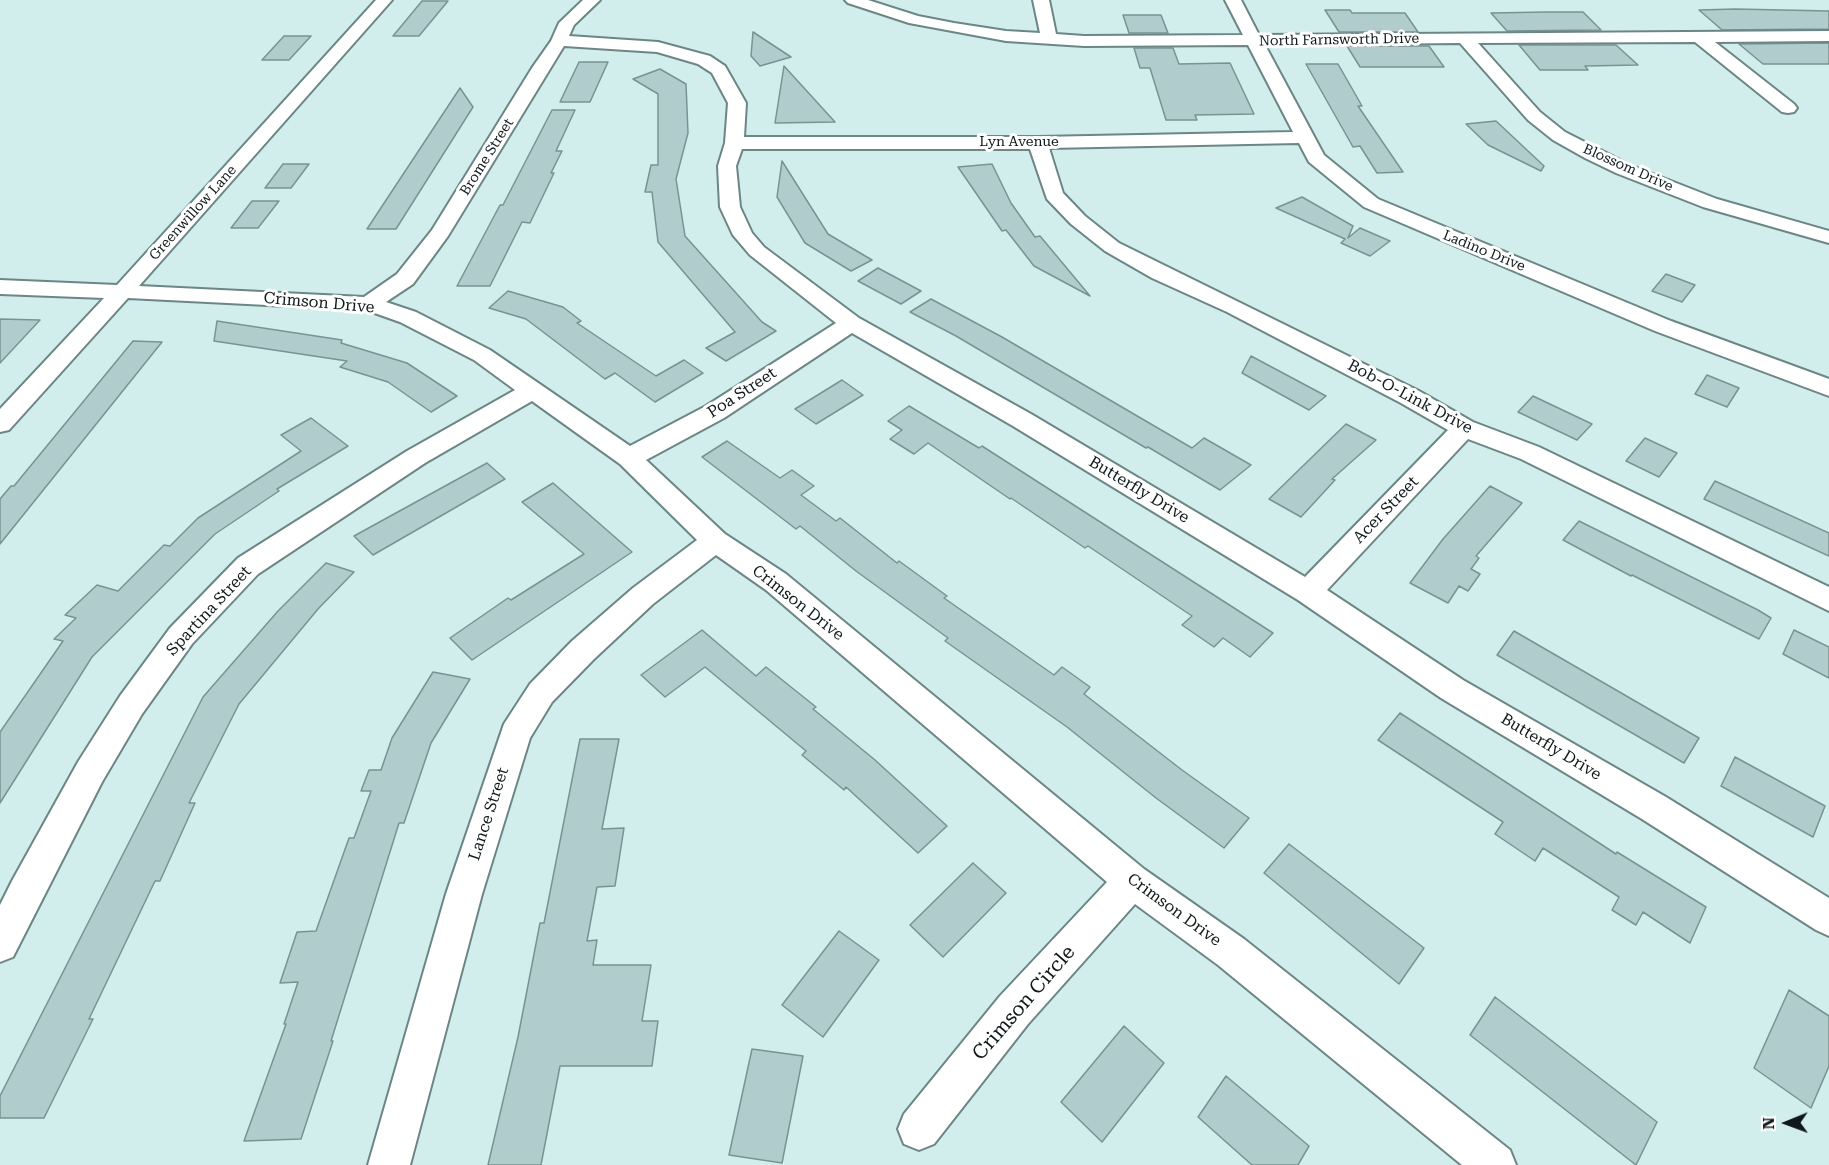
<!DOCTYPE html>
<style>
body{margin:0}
#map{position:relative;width:1829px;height:1165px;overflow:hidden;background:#d1eeed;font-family:"Roboto Serif",serif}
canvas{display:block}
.north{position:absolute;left:1757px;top:1093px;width:60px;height:60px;-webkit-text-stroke:4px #fff;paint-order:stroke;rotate:269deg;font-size:16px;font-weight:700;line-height:24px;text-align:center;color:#0f1919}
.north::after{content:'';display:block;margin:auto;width:21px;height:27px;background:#0f1919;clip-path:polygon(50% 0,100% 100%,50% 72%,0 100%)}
</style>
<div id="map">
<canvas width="1829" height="1165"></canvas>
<div class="north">N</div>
</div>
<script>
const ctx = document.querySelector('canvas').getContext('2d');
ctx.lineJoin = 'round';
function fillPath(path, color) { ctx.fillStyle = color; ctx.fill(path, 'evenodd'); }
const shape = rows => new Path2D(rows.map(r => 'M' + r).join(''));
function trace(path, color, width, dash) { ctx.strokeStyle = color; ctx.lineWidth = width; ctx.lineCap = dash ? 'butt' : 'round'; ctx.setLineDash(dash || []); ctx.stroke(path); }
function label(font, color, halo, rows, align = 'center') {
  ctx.font = font + ' "Roboto Serif",serif'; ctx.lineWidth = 6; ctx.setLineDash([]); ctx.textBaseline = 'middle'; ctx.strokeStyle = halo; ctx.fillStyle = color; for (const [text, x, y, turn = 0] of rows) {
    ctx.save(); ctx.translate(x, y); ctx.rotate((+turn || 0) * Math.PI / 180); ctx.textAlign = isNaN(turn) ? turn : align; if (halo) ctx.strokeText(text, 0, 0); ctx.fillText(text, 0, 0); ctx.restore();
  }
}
const building = shape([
 [422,1,448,1,419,36,393,36,422,1],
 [1735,9,1829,11,1829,29,1722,30,1699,10,1735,9],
 [1325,10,1350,10,1352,13,1405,13,1418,32,1339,32,1325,10],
 [1546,12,1583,12,1601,30,1507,31,1491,13,1546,12],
 [1123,15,1161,15,1168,33,1129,33,1123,15],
 [753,32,791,57,760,66,751,56,753,32],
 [284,36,311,36,289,60,262,60,284,36],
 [1829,43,1829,64,1763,64,1739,44,1829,43],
 [1519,45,1616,45,1638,65,1585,66,1588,70,1540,70,1519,45],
 [1347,46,1429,46,1444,67,1360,67,1347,46],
 [1134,48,1173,48,1179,64,1230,63,1254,114,1195,115,1197,120,1166,120,1150,68,1140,68,1134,48],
 [579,62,608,62,590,102,560,102,579,62],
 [1306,64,1338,64,1362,106,1358,106,1403,172,1377,173,1360,146,1353,147,1306,64],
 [784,66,815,100,835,122,775,123,784,66],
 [660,69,686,84,688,133,676,179,685,236,762,322,776,331,726,361,706,348,735,332,658,242,652,192,645,192,651,165,658,165,658,94,633,79,660,69],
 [460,88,473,107,396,229,367,229,460,88],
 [552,110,575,110,556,151,562,151,551,173,554,173,530,223,522,222,490,286,457,286,500,205,503,205,552,110],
 [1496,121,1544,166,1541,171,1488,145,1466,124,1496,121],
 [782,161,828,234,872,260,851,271,805,243,777,197,782,161],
 [283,164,309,164,291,188,265,188,283,164],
 [992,164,1011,203,1035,237,1040,236,1090,296,1034,266,1006,230,1002,231,958,167,992,164],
 [1302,197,1353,226,1348,238,1360,228,1390,241,1370,256,1341,243,1345,239,1276,208,1302,197],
 [252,201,279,201,258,228,231,228,252,201],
 [878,268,921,291,901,304,858,281,878,268],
 [1666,274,1695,285,1682,302,1652,291,1666,274],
 [508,291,563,307,581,321,577,323,656,376,684,360,703,373,655,402,615,373,605,379,526,319,489,308,508,291],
 [931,299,1002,337,1192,448,1204,438,1251,465,1220,490,1148,447,1146,448,956,336,910,312,931,299],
 [0,319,40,320,0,363,0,319],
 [217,321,342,340,341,343,407,363,457,396,431,412,388,382,340,367,347,361,214,341,217,321],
 [133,341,162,342,0,544,0,499,11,486,14,486,133,341],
 [1251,356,1326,396,1309,410,1242,373,1251,356],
 [1707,375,1739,388,1727,407,1695,394,1707,375],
 [842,380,863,395,816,424,795,409,842,380],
 [1533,396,1592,424,1577,440,1518,412,1533,396],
 [909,406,979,448,982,446,1273,633,1250,657,1223,638,1214,647,1182,625,1192,616,1088,546,1085,548,1011,498,1010,499,928,443,914,454,890,439,902,430,888,421,909,406],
 [311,418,348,446,277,489,279,491,215,534,92,657,0,803,0,732,63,641,54,639,76,618,65,615,97,585,118,591,164,545,170,546,198,518,301,451,281,435,311,418],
 [1346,424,1376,440,1332,479,1335,480,1301,517,1269,499,1346,424],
 [1645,438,1677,453,1659,477,1626,461,1645,438],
 [727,441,780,478,792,470,814,486,801,495,836,521,840,518,897,563,899,561,947,596,944,598,1054,675,1062,667,1090,687,1084,694,1182,770,1249,818,1224,848,1156,798,1067,727,945,641,948,638,856,571,800,526,796,529,702,457,727,441],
 [487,463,505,479,373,555,354,536,487,463],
 [1715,481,1829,533,1829,556,1704,499,1715,481],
 [553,483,632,552,472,660,450,638,508,598,511,600,584,554,522,502,553,483],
 [1490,486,1522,503,1476,556,1479,558,1471,569,1480,574,1468,591,1459,586,1448,603,1410,583,1443,539,1490,486],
 [1579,521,1758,610,1771,618,1759,639,1632,575,1631,576,1563,540,1579,521],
 [326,563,354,572,318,609,239,704,189,803,195,803,160,881,155,881,89,1019,93,1019,44,1118,0,1118,0,1096,203,697,278,611,326,563],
 [702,630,756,676,766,667,816,707,813,709,875,760,947,826,918,853,846,787,844,790,802,755,806,751,705,667,665,697,641,675,702,630],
 [1794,630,1829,647,1829,678,1783,654,1794,630],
 [1514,631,1699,738,1684,763,1497,655,1514,631],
 [433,672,470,679,431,743,404,823,399,823,331,1041,333,1041,301,1139,244,1141,286,1024,284,1024,298,982,280,983,297,932,316,931,349,838,354,838,371,791,361,791,369,770,381,770,392,738,433,672],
 [1400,713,1616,854,1617,852,1706,907,1690,943,1643,912,1636,925,1612,910,1619,897,1543,848,1535,861,1495,834,1503,822,1378,740,1400,713],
 [580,739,619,739,602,829,624,828,615,886,597,887,587,941,597,940,593,965,651,965,642,1021,658,1021,652,1066,560,1066,541,1165,488,1165,518,1037,540,923,544,923,580,739],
 [1735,757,1825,806,1813,837,1721,786,1735,757],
 [1289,844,1424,948,1399,984,1264,873,1289,844],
 [973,863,1006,893,943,957,910,925,973,863],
 [839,931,879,960,823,1037,782,1005,839,931],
 [1789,990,1829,1016,1829,1066,1811,1108,1754,1068,1789,990],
 [1495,997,1657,1122,1636,1165,1470,1035,1495,997],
 [1124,1026,1164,1063,1102,1142,1061,1102,1124,1026],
 [752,1049,803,1056,782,1163,729,1155,752,1049],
 [1226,1076,1309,1146,1298,1165,1252,1165,1198,1117,1226,1076]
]);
fillPath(building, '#b0cccc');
trace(building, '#799393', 1.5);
const minor = shape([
 [376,0,392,0,139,286,364,297,397,274,432,230,532,68,551,41,559,23,583,0,600,0,574,25,569,36,658,42,710,56,725,66,746,103,744,137,1038,137,1293,132,1248,45,1084,46,1006,41,909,23,848,3,845,0,868,0,918,16,954,23,1006,31,1040,33,1033,0,1049,0,1056,34,1084,36,1243,35,1225,0,1241,0,1259,35,1829,31,1829,41,1715,42,1794,104,1797,108,1794,112,1788,113,1782,112,1695,42,1478,43,1540,112,1565,132,1630,165,1717,199,1829,231,1829,243,1703,207,1616,173,1585,158,1553,140,1528,120,1460,43,1265,45,1324,155,1378,199,1671,321,1829,379,1829,396,1655,331,1364,207,1309,162,1299,143,1049,148,1063,193,1085,216,1119,243,1419,391,1473,422,1539,447,1829,587,1829,611,1521,459,1468,439,1327,590,1463,680,1666,797,1829,898,1829,936,1816,930,1642,819,1441,698,1298,600,1013,426,852,333,724,418,646,460,725,534,786,574,1144,869,1244,939,1510,1150,1516,1165,1462,1165,1218,965,1135,904,1028,1024,934,1144,919,1150,904,1144,898,1129,904,1114,1000,996,1107,882,766,590,716,555,653,604,594,659,552,702,530,738,482,894,410,1165,368,1165,446,894,504,724,530,684,572,641,633,588,697,540,620,464,532,401,425,463,258,574,192,644,142,714,102,782,13,957,0,962,0,905,12,881,78,762,120,696,170,628,238,558,407,451,515,390,474,360,400,322,366,310,128,298,9,430,0,432,0,409,104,298,0,294,0,280,117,285,376,0],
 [564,46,657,52,698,64,712,73,728,103,725,143,718,166,720,207,733,235,750,255,836,323,706,406,630,446,490,350,416,312,386,302,413,284,448,236,564,46],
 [742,149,1030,149,1047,199,1071,224,1105,251,1152,278,1227,312,1401,403,1448,430,1305,577,1031,414,859,318,764,247,752,233,740,207,736,166,742,149]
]);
trace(minor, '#6b8685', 4);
fillPath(minor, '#fff');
label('14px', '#0f1919', '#fff', [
 ["North Farnsworth Drive",1339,40,-1],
 ["Lyn Avenue",1019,142],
 ["Brome Street",487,157,-58],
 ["Blossom Drive",1628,168,24],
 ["Greenwillow Lane",193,213,-48],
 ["Ladino Drive",1484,251,22]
]);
label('16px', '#0f1919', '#fff', [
 ["Crimson Drive",319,303,5],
 ["Poa Street",742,393,-33],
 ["Bob-O-Link Drive",1410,397,28],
 ["Butterfly Drive",1139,490,31],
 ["Acer Street",1386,510,-46],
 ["Crimson Drive",798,603,38],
 ["Spartina Street",209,611,-47],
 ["Butterfly Drive",1551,747,31],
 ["Lance Street",489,814,-72],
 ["Crimson Drive",1174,910,36]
]);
label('20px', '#0f1919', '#fff', [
 ["Crimson Circle",1024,1003,-49]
]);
</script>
